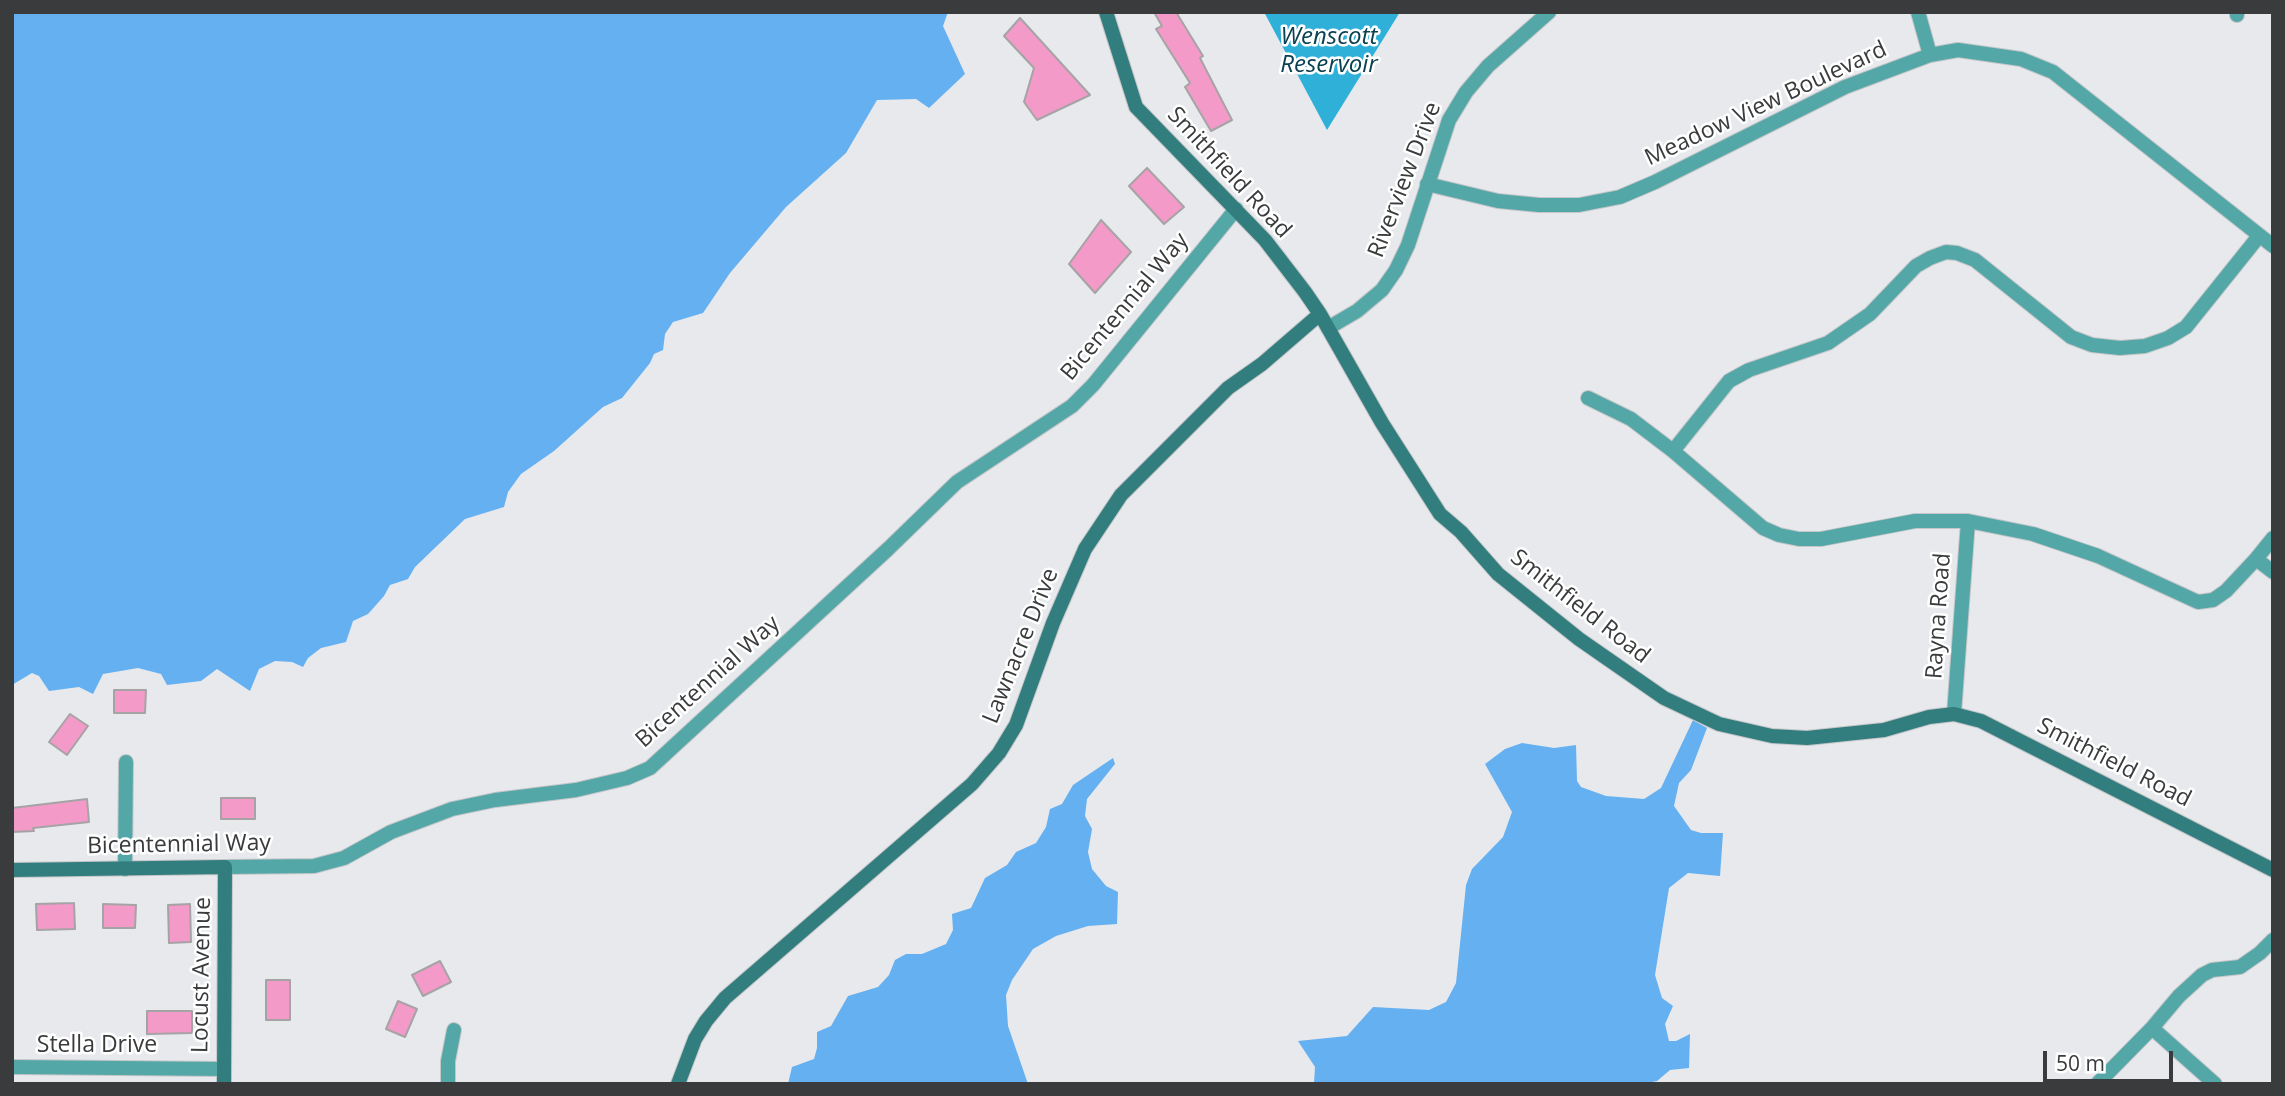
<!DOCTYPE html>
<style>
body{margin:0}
#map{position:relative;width:2285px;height:1096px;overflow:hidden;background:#e7e9ec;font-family:"Open Sans",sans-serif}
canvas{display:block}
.frame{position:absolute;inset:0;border:14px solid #3a3b3c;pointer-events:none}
.scale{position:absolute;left:2043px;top:1051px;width:130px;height:32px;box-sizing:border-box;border:4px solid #3a3b3c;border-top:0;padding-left:9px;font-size:21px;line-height:24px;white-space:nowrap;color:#3a3b3c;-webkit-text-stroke:5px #fff;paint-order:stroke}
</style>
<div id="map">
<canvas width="2285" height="1096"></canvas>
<div class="frame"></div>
<div class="scale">50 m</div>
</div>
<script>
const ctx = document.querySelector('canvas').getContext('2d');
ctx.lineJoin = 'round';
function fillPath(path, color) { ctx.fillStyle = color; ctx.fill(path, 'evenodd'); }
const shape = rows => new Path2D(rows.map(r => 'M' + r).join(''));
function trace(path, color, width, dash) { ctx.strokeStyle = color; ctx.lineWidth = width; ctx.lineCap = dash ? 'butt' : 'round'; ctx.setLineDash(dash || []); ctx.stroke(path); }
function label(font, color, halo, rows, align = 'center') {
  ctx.font = font + ' "Open Sans",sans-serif'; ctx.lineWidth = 5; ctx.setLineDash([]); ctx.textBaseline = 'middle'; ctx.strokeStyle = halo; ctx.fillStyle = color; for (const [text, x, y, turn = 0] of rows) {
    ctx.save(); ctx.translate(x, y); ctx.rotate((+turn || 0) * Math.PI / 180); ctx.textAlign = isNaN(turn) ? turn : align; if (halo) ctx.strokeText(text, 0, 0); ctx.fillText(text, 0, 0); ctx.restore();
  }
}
fillPath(shape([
 [12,12,948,12,943,26,965,74,929,108,916,99,877,100,846,153,786,207,730,273,703,313,673,322,665,334,663,350,654,354,650,363,622,398,603,407,554,451,521,474,508,492,504,507,465,519,415,567,408,579,390,585,384,596,368,614,353,621,346,642,321,648,308,658,303,667,292,662,275,661,259,669,250,691,217,669,201,681,167,685,161,674,138,668,103,674,93,694,79,687,49,691,39,676,32,673,12,685],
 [1693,720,1707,728,1691,770,1679,783,1674,806,1691,830,1701,833,1723,833,1720,876,1688,873,1669,888,1655,975,1662,998,1673,1006,1665,1024,1669,1041,1676,1041,1690,1034,1689,1068,1670,1070,1657,1081,1642,1084,1314,1084,1315,1067,1298,1041,1347,1036,1373,1007,1429,1010,1446,1002,1456,983,1466,885,1472,869,1503,837,1512,812,1485,764,1505,749,1522,743,1554,748,1576,745,1577,781,1581,787,1606,796,1644,799,1661,788],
 [1113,758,1115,764,1087,799,1085,816,1092,829,1088,852,1092,869,1106,886,1118,892,1117,924,1088,926,1056,936,1033,949,1012,980,1006,995,1008,1026,1028,1084,788,1084,792,1067,814,1059,817,1048,817,1032,831,1026,848,996,878,987,889,975,895,960,906,954,922,954,946,944,953,930,952,914,971,908,985,878,1007,865,1016,852,1036,843,1046,827,1050,809,1062,804,1073,785]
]), '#65b0f1');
fillPath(shape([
 [1264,12,1400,12,1327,130]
]), '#2fb0d8');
const building = shape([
 [1154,12,1176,12,1203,56,1200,58,1232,120,1211,131,1185,87,1190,83,1156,29,1162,26,1154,12],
 [1020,18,1090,95,1037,120,1024,102,1034,68,1004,36,1020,18],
 [1147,168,1184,207,1164,224,1129,186,1147,168],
 [1101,220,1131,252,1095,293,1069,264,1101,220],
 [114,690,146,690,145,713,114,713,114,690],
 [70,714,88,726,67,755,49,742,70,714],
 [221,798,255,798,255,819,221,819,221,798],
 [87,799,89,822,33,828,34,831,12,832,12,808,87,799],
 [74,903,75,929,37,930,36,904,74,903],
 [103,904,136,905,135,928,103,928,103,904],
 [190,904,191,942,169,943,168,905,190,904],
 [440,961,451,982,423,996,412,975,440,961],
 [266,980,290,980,290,1020,266,1020,266,980],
 [398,1001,417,1009,405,1037,386,1029,398,1001],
 [147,1011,192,1011,192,1033,147,1034,147,1011]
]);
fillPath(building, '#f49ac9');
trace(building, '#a6a3a5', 2);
const street = shape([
 [1918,12,1930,55],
 [2237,15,2237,12],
 [1427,184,1498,201,1539,205,1579,205,1620,197,1655,182,1845,87,1930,55,1958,50,2021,59,2053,72,2273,246],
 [1328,328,1357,311,1382,290,1396,270,1408,245,1449,120,1466,92,1488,66,1549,12],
 [1588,398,1631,419,1673,451,1763,528,1779,535,1799,539,1821,539,1915,521,1968,521,2033,534,2098,556,2198,602,2213,600,2226,591,2256,559,2273,538],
 [1673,451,1729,381,1749,370,1828,343,1870,314,1916,266,1930,258,1946,252,1957,253,1975,260,2071,337,2092,345,2120,348,2145,346,2168,338,2186,327,2259,236],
 [2256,559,2273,572],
 [1954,714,1968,521],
 [225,867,314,866,344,858,391,832,452,809,495,800,576,790,627,778,650,768,888,549,957,482,1072,406,1093,385,1236,209],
 [125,869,126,762],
 [2152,1028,2179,996,2202,975,2212,970,2240,967,2260,953,2273,940],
 [12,1067,223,1069],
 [448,1084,448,1061,454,1030],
 [2097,1084,2152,1028,2215,1084]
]);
const secondary = shape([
 [1106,12,1136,107,1265,240,1305,292,1320,314,1382,423,1440,514,1461,532,1498,574,1579,639,1664,698,1719,724,1772,736,1807,738,1884,730,1929,717,1954,714,1981,721,2273,870],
 [12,870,225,867,224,1084],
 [678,1084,695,1039,706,1021,725,998,972,784,999,753,1016,725,1053,623,1085,549,1121,495,1228,388,1262,364,1320,314]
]);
trace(street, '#c4c6c9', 16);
trace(secondary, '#c4c6c9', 16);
trace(street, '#53a7a7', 14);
trace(secondary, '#327d7d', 14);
label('23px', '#3a3b3c', '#fff', [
 ["Meadow View Boulevard",1766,104,-25],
 ["Smithfield Road",1229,173,47],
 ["Riverview Drive",1405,180,-69],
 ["Bicentennial Way",1125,307,-50],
 ["Smithfield Road",1580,607,38],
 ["Rayna Road",1939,616,-86],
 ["Lawnacre Drive",1021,646,-68],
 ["Bicentennial Way",708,682,-42],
 ["Smithfield Road",2114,763,27],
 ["Bicentennial Way",179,845,-1],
 ["Locust Avenue",202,975,-89],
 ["Stella Drive",97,1045]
]);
label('italic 24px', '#0a4151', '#fff', [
 ["Wenscott",1329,37],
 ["Reservoir",1329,65]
]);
</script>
